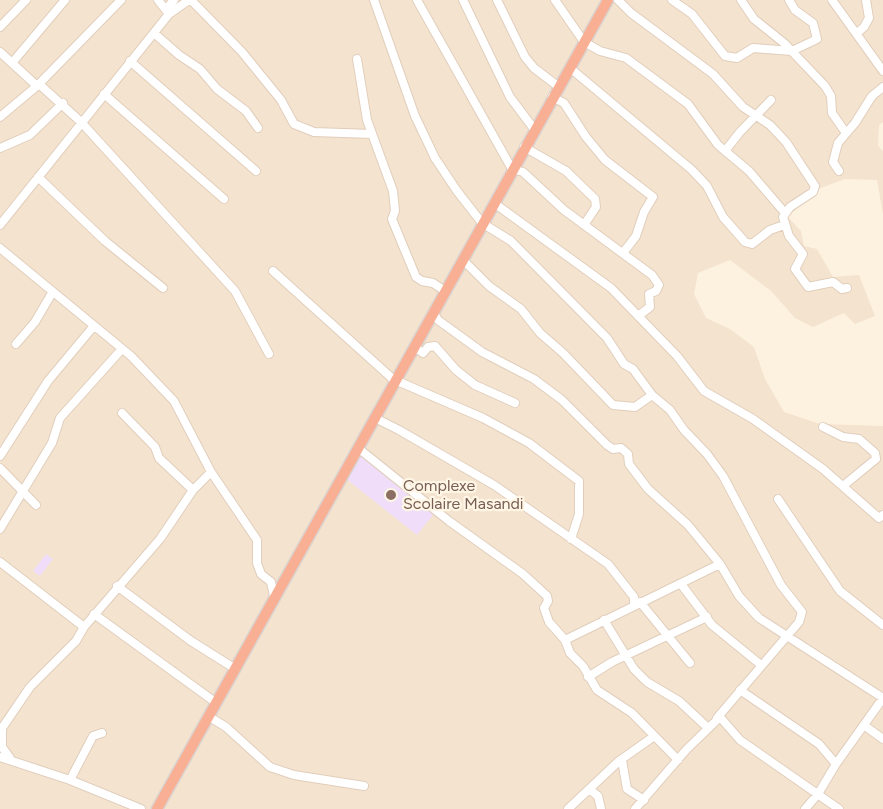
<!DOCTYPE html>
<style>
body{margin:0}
canvas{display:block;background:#fdf2e0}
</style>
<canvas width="883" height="809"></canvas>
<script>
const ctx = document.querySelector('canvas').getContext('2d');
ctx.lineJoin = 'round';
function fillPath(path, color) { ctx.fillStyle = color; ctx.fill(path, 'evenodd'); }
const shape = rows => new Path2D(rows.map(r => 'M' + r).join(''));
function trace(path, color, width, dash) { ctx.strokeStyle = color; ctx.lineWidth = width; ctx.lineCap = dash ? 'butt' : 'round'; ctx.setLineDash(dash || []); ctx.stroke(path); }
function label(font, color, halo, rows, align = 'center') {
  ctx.font = font + ' Figtree,sans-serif'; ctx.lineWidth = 4.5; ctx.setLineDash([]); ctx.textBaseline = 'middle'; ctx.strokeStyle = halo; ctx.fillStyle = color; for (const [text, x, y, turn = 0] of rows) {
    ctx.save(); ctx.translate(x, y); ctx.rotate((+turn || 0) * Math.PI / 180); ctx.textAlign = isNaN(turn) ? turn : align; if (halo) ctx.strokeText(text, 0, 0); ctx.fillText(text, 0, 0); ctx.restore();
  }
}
fillPath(shape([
 [0,0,883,0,883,122,879,125,878,146,883,151,883,214,877,180,845,179,818,189,788,217,801,231,804,246,817,249,833,277,859,275,875,316,855,324,844,313,813,327,795,318,771,291,730,260,698,273,694,294,706,318,730,329,754,347,765,379,784,412,820,424,883,426,883,809,0,809]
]), '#f4e3ce');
fillPath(shape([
 [361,451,436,511,417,535,345,478],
 [46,554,53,559,40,576,33,571]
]), '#efddf9');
const minor = shape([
 [158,0,169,14],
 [191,0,242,52,281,100,294,124,314,132,372,134],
 [374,0,415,116,435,158,457,191,482,223,511,241,607,338,624,364,633,369,652,395,670,410,684,430,707,454,723,476,781,585,802,612,799,622,717,718],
 [417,0,512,169,523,172,564,210,652,275,659,285,656,291,649,294,650,307,638,316],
 [463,0,510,97,534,129],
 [497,0,525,57,534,68,559,87],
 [555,0,584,42,600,51,626,58,688,104,718,145,749,171,785,213],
 [618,0,631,13,713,74,743,107,770,125,786,142,815,186,813,192,790,207,783,217,789,236,803,254,795,269,808,287,833,282,842,289,847,288],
 [672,0,692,14,725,56,737,58,753,48,792,51,817,39,813,23,795,10,789,0],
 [741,0,754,19,784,43,825,86,831,96,832,113,846,133],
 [832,0,883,71],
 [166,9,174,0],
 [0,27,26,0],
 [154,33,179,55,200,69,217,89,246,111,258,128],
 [857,33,864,27,869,18,866,0],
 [0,52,37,86],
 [357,59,367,120,393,191,395,211,392,219,401,241,416,277,422,281,433,283,445,291],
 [130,61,256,171],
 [12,63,65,0],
 [570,68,692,170,707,186,723,217,745,242,752,244,770,230,784,225],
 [39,84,81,122,235,291,269,354],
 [104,94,224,199],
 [552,97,564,103,586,137,605,160,653,197,644,212,636,236,623,253],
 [0,117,37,86,121,0],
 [524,147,566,171,595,199,596,207,584,225],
 [0,148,30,135,63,103],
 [725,151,740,132,771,100],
 [839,171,833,162,838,143,855,123,872,96,883,87],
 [38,177,105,241,163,288],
 [494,203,611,288,677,356,704,391,753,419,823,469,879,518,883,515],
 [0,225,169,14,189,0],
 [0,248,131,356,174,401,211,472,257,540,257,563,261,574,271,582,274,596],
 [463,260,489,286,521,309,540,333,563,353,613,405,635,407,652,395],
 [273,271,395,381],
 [433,312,438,320,482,352,534,379,562,400,607,445,613,449,621,448,628,454,629,464,648,489,688,525,720,564,739,596,759,618,883,698],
 [16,344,35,322,52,293],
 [414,347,423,353,428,347,435,346,456,370,475,385,515,403],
 [395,380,483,418,529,443,579,481,579,514,571,539],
 [122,413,155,447,159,458,193,490],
 [375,418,399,430,494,485,608,564,634,597,634,605],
 [823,427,843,437,859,439,875,453,876,459,871,463,843,486],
 [358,448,449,521,523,574,547,596,548,601,544,608,549,622,565,640,570,653,583,666,597,690,632,713,678,760],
 [0,456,48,381,93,327],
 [0,468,36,505],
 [778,499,840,591,883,625],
 [0,529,52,443,60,418,121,350],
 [0,562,84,627],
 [681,584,712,625,761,665],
 [117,586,191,641,234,668],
 [640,602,690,663],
 [94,614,215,702],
 [604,620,634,669,647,682,679,701,707,727],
 [565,640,720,564],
 [588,677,612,662,707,617],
 [740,690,819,744,836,764],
 [208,716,226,727,270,767,294,775,364,786],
 [865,726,883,739],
 [2,728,2,747,10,758],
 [0,731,30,687,76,641,84,627,160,539,193,490,211,472],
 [0,757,70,780,141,809],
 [622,760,627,789,644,800],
 [70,780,93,736,102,733],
 [589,789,598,796,601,809],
 [568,809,619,761,653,737],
 [635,809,686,750,720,717,740,740,839,809],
 [805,809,818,794,836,764,883,698]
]);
const highway = shape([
 [157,809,608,0]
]);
trace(minor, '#e1cebc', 10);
trace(highway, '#dbd3cf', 13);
trace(minor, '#fff', 8);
trace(highway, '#f9af94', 10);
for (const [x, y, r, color] of [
 [391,495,6,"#8d6e63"]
]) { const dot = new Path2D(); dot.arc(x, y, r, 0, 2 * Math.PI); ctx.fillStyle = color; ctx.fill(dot); trace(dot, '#fff6e6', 2); }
label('16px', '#785e54', '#fff6e6', [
 ["Complexe",403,486],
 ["Scolaire Masandi",403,504]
], 'left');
</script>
